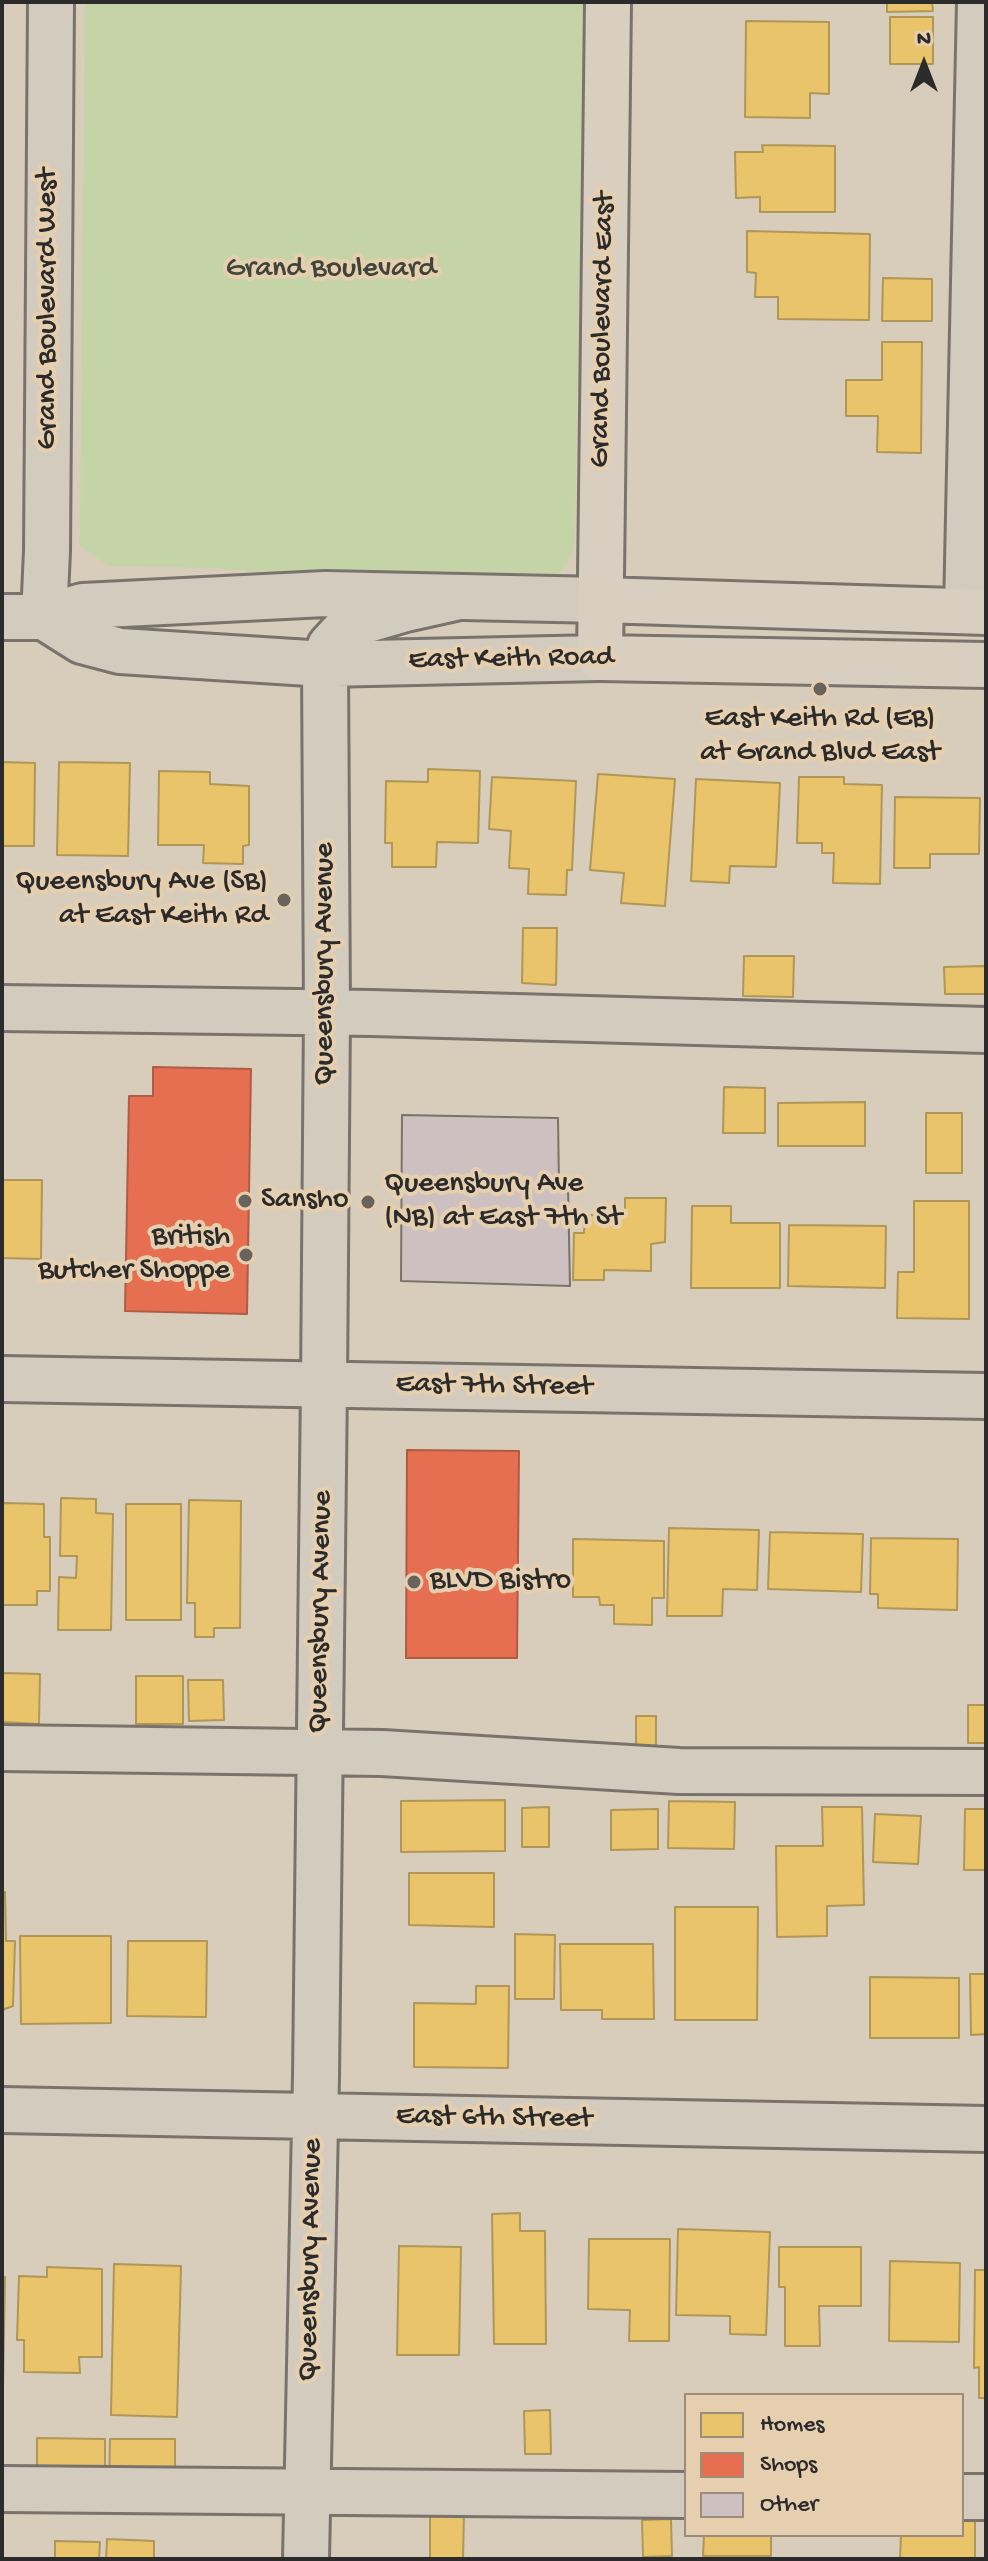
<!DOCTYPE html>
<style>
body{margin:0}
#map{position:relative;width:988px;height:2561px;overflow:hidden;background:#d8ccbb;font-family:"Gochi Hand",sans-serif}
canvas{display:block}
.frame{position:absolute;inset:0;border:4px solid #2b2b2b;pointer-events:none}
.legend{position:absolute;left:684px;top:2393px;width:280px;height:144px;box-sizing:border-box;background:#e5cfae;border:2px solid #9b8d7a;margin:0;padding:10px 14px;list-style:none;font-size:24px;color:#2b2b2b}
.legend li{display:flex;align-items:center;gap:16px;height:40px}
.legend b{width:40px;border:2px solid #9b8d7a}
.north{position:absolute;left:884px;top:24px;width:80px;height:80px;-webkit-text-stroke:6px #e5cfae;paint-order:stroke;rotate:0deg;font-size:22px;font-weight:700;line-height:32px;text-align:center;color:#2b2b2b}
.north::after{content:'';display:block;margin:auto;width:28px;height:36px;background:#2b2b2b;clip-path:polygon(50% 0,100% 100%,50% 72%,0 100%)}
</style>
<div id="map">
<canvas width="988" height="2561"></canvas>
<div class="frame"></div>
<ul class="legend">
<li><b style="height:22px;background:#e9c46a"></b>Homes</li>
<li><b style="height:22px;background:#e76f51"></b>Shops</li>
<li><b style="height:22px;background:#cdc0c0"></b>Other</li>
</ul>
<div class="north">N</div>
</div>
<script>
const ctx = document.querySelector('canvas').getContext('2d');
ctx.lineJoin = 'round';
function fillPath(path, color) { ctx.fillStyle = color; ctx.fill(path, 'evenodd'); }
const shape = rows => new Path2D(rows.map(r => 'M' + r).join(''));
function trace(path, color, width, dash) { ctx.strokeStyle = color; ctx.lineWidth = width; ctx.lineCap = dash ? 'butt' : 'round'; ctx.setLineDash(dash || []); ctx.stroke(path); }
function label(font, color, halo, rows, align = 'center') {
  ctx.font = font + ' "Gochi Hand",sans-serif'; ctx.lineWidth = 8; ctx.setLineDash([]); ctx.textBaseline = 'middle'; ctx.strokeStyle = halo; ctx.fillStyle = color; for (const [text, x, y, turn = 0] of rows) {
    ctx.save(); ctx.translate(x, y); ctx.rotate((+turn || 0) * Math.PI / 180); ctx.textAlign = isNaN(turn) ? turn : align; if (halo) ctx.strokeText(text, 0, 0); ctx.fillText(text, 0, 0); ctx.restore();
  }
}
fillPath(shape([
 [85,2,583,2,575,538,572,553,564,568,552,580,321,578,216,568,109,566,80,546]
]), '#c5d4a7');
const homes = shape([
 [887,2,932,2,933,11,887,12,887,2],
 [890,17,933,17,933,64,890,64,890,17],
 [746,21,829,22,829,94,810,93,810,118,745,117,746,21],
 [762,145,835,146,835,212,760,212,760,197,736,198,735,152,763,152,762,145],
 [747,231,870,234,869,320,778,319,778,297,755,297,756,273,747,272,747,231],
 [883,278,932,279,932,321,882,321,883,278],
 [882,342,922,342,921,453,877,452,878,416,846,416,846,380,882,380,882,342],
 [2,762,35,763,34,846,2,846,2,762],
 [59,762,130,763,128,856,57,855,59,762],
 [428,769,480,771,478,843,437,842,436,867,392,867,392,843,385,843,386,781,428,782,428,769],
 [159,771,210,772,210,784,249,786,249,845,243,846,243,864,203,863,204,845,158,845,159,771],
 [598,774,675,779,665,906,621,903,624,873,590,870,598,774],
 [492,777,576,781,572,870,567,870,566,895,528,894,529,869,509,868,511,831,489,829,492,777],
 [799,777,844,777,844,784,882,785,880,884,833,883,834,853,822,853,822,843,797,843,799,777],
 [696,779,780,783,776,867,730,866,729,883,691,881,696,779],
 [895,797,980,798,979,854,930,854,930,868,894,868,895,797],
 [523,928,557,928,556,985,522,983,523,928],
 [744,956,794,956,793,997,743,996,744,956],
 [985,966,985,994,945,994,944,967,985,966],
 [724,1087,765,1088,765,1133,723,1133,724,1087],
 [865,1102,865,1146,778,1146,778,1103,865,1102],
 [926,1113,962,1113,962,1173,926,1173,926,1113],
 [2,1148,2,1180,42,1180,41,1259,2,1258,2,1148],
 [625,1198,666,1198,665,1242,651,1244,651,1271,604,1270,604,1280,573,1280,574,1233,584,1233,585,1215,625,1216,625,1198],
 [914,1201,969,1201,969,1319,897,1318,898,1272,914,1272,914,1201],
 [692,1206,731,1206,731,1223,780,1223,780,1288,691,1288,692,1206],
 [789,1225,886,1226,885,1288,788,1286,789,1225],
 [61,1498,96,1499,96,1513,113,1514,111,1630,58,1630,59,1577,76,1578,77,1556,60,1556,61,1498],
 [189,1500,241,1501,240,1628,214,1628,214,1637,195,1637,195,1603,187,1603,189,1500],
 [3,1503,44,1504,44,1537,50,1537,50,1591,37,1591,37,1605,2,1605,3,1503],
 [126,1504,181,1504,181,1620,126,1620,126,1504],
 [669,1528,759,1530,757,1590,723,1589,722,1616,667,1616,669,1528],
 [770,1532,863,1534,861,1592,768,1589,770,1532],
 [871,1538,958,1539,957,1610,878,1608,878,1594,870,1594,871,1538],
 [573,1539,664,1541,664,1598,652,1598,652,1625,614,1624,614,1605,600,1605,599,1597,573,1597,573,1539],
 [2,1673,40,1674,39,1724,2,1722,2,1673],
 [136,1676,183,1676,183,1724,136,1724,136,1676],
 [188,1680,223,1680,224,1720,189,1721,188,1680],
 [968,1705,986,1705,986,1743,968,1743,968,1705],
 [636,1716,656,1716,656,1754,636,1755,636,1716],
 [505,1800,505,1851,401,1852,401,1801,505,1800],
 [669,1801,735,1802,734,1849,668,1848,669,1801],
 [549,1807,549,1847,522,1847,522,1808,549,1807],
 [822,1807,862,1807,864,1905,827,1906,827,1936,777,1937,776,1846,823,1846,822,1807],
 [658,1809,658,1849,611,1850,611,1810,658,1809],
 [965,1809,986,1809,986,1870,964,1870,965,1809],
 [875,1814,921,1816,918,1864,873,1862,875,1814],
 [409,1873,494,1873,494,1927,409,1925,409,1873],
 [2,1892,5,1892,6,1941,15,1941,13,2006,2,2010,2,1892],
 [675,1907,758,1907,757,2020,675,2020,675,1907],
 [515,1934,555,1935,554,1999,515,1999,515,1934],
 [20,1936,111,1936,111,2023,21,2024,20,1936],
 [128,1941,207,1941,206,2017,127,2016,128,1941],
 [560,1944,653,1944,654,2019,602,2019,602,2010,561,2010,560,1944],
 [970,1974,986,1974,986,2034,971,2035,970,1974],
 [870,1977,959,1978,959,2038,870,2038,870,1977],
 [476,1986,509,1986,508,2068,414,2067,414,2003,476,2004,476,1986],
 [520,2213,520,2231,545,2231,546,2344,494,2344,492,2214,520,2213],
 [678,2229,770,2232,766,2335,730,2334,730,2316,676,2315,678,2229],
 [589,2239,670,2239,669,2341,629,2341,630,2310,588,2309,589,2239],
 [399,2246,461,2247,459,2355,397,2355,399,2246],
 [779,2247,861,2247,861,2306,819,2306,820,2346,785,2346,785,2287,779,2287,779,2247],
 [890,2261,960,2263,959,2342,889,2341,890,2261],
 [114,2264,181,2266,177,2417,111,2415,114,2264],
 [47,2267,102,2269,102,2357,79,2357,80,2373,24,2372,24,2340,17,2340,19,2276,47,2277,47,2267],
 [975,2270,986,2270,986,2398,979,2398,979,2367,974,2368,975,2270],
 [2,2277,5,2277,3,2388,2,2388,2,2277],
 [550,2410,551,2454,525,2454,524,2411,550,2410],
 [37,2438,105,2439,105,2487,37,2486,37,2438],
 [110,2439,175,2439,175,2487,109,2487,110,2439],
 [430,2512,464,2513,463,2559,430,2559,430,2512],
 [671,2519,672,2556,643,2557,642,2520,671,2519],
 [962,2520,975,2520,975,2559,900,2559,901,2535,962,2535,962,2520],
 [704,2535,771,2535,771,2556,703,2556,704,2535],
 [107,2539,154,2541,154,2559,106,2559,107,2539],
 [55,2541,100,2542,99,2559,55,2559,55,2541]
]);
fillPath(homes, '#e9c46a');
trace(homes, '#b09657', 2);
const shops = shape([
 [153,1067,251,1069,247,1314,125,1311,129,1096,153,1096,153,1067],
 [407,1450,519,1451,517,1658,406,1658,407,1450]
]);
fillPath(shops, '#e76f51');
trace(shops, '#af5b46', 2);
const building = shape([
 [402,1115,558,1118,559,1187,568,1187,570,1286,401,1281,402,1115]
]);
fillPath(building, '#cdc0c0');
trace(building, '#79736c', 2);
const minor = shape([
 [967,610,980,2],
 [2,617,44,617,83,606,325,594,601,600],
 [44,617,47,551,51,2],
 [44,617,82,641,120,651,325,664,600,658],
 [2,1008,372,1013,986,1030],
 [2,1379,986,1396],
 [2,1748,382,1753,679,1771,986,1772],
 [2,2110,986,2129],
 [2,2489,686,2495],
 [962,2497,986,2497],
 [306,2559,316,2076,324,1384,327,1013,325,664,330,646,343,632,367,620,405,609,459,597]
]);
const major = shape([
 [608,2,600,658,986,665],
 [601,600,986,612]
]);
trace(minor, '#79736c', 50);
trace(major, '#79736c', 50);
trace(minor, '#d4cbbf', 44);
trace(major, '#d9cfc1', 44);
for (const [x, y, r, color] of [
 [820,689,8,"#68635d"],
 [284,900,8,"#68635d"],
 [245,1201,8,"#68635d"],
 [368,1202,8,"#68635d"],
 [246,1255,8,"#68635d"],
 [414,1582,8,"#68635d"]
]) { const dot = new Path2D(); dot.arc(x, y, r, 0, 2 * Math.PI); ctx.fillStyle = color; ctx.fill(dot); trace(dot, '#e5cfae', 3); }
label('30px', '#40453b', '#e5cfae', [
 ["Grand Boulevard",331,270]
]);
label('30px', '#2b2b2b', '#e5cfae', [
 ["Grand Boulevard West",49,309,-90],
 ["Grand Boulevard East",604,330,-89],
 ["East Keith Road",511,660,-1],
 ["Queensbury Avenue",326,964,-90],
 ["East 7th Street",494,1387,1],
 ["Queensbury Avenue",322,1612,-89],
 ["East 6th Street",494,2119,1],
 ["Queensbury Avenue",312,2260,-89]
]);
label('30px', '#2b2b2b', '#e5cfae', [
 ["East Keith Rd (EB)",820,720,"center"],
 ["at Grand Blvd East",820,754,"center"],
 ["Queensbury Ave (SB)",268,883,"right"],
 ["at East Keith Rd",268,917,"right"],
 ["Queensbury Ave",384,1185],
 ["(NB) at East 7th St",384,1219],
 ["Sansho",261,1201],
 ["British",230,1238,"right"],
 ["Butcher Shoppe",230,1272,"right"],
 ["BLVD Bistro",430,1582]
], 'left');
</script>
